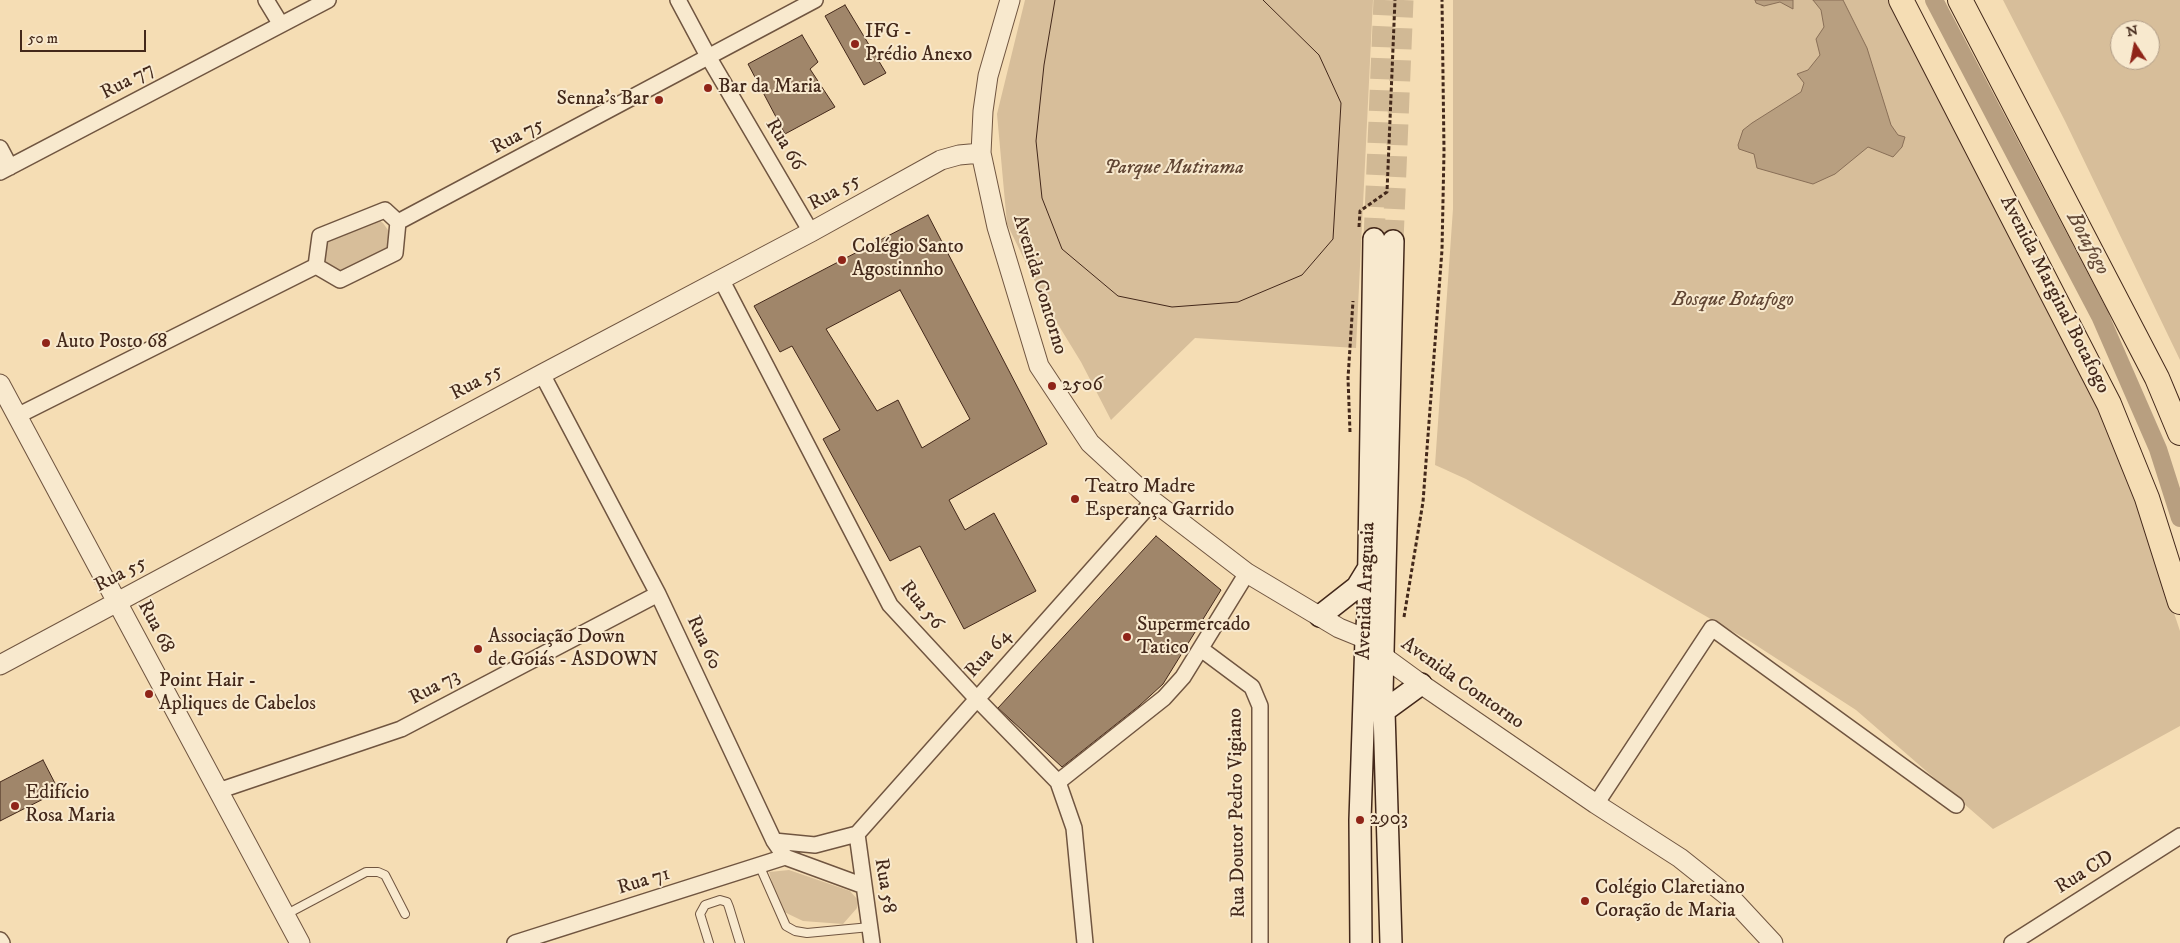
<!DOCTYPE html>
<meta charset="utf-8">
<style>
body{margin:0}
#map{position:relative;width:2180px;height:943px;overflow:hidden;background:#f5ddb4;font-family:"IM FELL DW Pica",serif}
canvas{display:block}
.north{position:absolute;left:2110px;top:20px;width:50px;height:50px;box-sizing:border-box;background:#f8e9ce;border:1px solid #b09c86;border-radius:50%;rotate:349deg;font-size:14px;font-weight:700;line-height:20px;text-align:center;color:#43281a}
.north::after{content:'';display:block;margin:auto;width:18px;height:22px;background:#8f2418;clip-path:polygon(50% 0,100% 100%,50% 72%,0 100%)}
.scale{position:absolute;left:20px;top:30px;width:126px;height:22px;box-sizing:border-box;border:2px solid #43281a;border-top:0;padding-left:6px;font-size:15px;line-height:18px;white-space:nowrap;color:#43281a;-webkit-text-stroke:4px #f8e9ce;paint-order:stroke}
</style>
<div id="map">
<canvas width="2180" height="943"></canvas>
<div class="north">N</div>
<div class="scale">50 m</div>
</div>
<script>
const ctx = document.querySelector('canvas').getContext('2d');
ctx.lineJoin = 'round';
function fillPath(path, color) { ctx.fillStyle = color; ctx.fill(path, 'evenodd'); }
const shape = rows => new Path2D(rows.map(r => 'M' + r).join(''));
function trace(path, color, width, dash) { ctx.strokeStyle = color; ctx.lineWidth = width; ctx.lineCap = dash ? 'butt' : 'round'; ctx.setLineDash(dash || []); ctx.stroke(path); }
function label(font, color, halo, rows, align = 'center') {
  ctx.font = font + ' "IM FELL DW Pica",serif'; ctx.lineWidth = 4; ctx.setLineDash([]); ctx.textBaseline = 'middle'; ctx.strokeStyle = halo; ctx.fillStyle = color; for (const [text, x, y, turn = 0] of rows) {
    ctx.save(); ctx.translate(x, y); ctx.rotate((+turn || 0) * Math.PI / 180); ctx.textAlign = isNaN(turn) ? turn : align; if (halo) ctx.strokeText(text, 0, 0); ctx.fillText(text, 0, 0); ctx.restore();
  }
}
fillPath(shape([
 [1025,0,1373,0,1356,348,1195,338,1111,420,1081,362,1048,308,1007,224,997,114],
 [1453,0,1905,0,2023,239,2128,475,2180,631,2180,726,1993,829,1856,710,1751,642,1466,479,1435,465,1453,209],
 [2003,0,2180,0,2180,360,2065,121],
 [2120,30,2150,30,2150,60,2120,60],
 [376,218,383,223,388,230,389,247,342,272,323,265,325,241],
 [789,870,850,891,858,900,857,908,843,924,803,921,780,910,769,872]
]), '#d7be9a');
const water = shape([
 [1755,0,1793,0,1793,9,1780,2,1764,6,1756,3,1755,0],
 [1813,0,1843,0,1867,48,1891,125,1898,135,1905,137,1902,147,1893,157,1868,147,1835,174,1813,184,1757,168,1754,154,1739,149,1738,145,1743,130,1752,123,1801,92,1804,83,1797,74,1808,70,1820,55,1816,39,1824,27,1821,10,1813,0]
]);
fillPath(water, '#b89f80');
trace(water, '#896f57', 1);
trace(shape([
 [1934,0,2100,316,2158,449,2180,518]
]), '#b89f80', 18);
const building = shape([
 [845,5,886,73,864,85,825,16,845,5],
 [802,35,818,62,810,69,835,107,785,134,748,64,802,35],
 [928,215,1047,444,949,500,965,530,994,513,1036,591,964,629,920,546,890,561,823,439,840,430,792,346,780,352,754,306,928,215],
 [900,290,970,419,922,448,898,400,877,411,826,329,900,290],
 [1156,536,1221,590,1163,684,1139,706,1062,767,998,708,1156,536],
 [43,760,59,791,0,821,0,782,43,760]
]);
fillPath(building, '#a0866a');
trace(building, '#43281a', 1);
trace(shape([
 [1374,239,1384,0],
 [1393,241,1403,0]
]), '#d1b995', 21, [21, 11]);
const service = shape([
 [760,867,786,926,795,931,807,933,870,927],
 [285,915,366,872,378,872,385,875,405,914],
 [709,943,700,914,705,905,720,900,727,902,729,907,740,943]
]);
const minor = shape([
 [266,0,280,23],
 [678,0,709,58,811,232],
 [0,148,10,167],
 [0,172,328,0],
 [398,222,815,0],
 [316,266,340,280,395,253,398,222],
 [316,266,320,236,385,210,398,222],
 [721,279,890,605,976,698,1058,782,1074,828,1085,943],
 [542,374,658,594,774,841,785,857,864,886],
 [17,416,316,266],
 [1201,649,1252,687,1260,706,1260,943],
 [1058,782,1164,698,1183,677,1247,573],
 [218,791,401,729,658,594],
 [1596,804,1712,628,1956,805],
 [857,834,1153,501],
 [857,834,872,943],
 [774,841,815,845,857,834],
 [0,940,2,943],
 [515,943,785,857],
 [2012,943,2180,836]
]);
const tertiary = shape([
 [1010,0,988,76,983,111,981,153,997,227,1039,366,1090,443,1153,501,1247,573,1339,628,1366,639,1384,657,1421,684,1596,804,1680,858,1734,901,1773,943],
 [0,384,300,943],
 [0,665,542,374,811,232,941,160,959,155,981,153]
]);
const secondary = shape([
 [1320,616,1357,587,1368,569],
 [1384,711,1421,684],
 [1361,943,1360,820,1366,639,1368,614,1374,239],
 [1391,943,1384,711,1382,693,1393,241]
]);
const primary = shape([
 [1901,0,2109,404,2147,498,2180,602],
 [1960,0,2157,378,2180,433]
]);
trace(service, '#705540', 10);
trace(minor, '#705540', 18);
trace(tertiary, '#705540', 21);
trace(secondary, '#43281a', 24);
trace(primary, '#43281a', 26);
trace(shape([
 [1359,227,1360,211,1387,192,1395,0],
 [1350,432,1348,378,1353,301],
 [1404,617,1423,502,1442,250,1444,151,1442,0]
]), '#43281a', 3, [4, 2.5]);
trace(service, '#f8e9ce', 8);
trace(minor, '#f8e9ce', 15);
trace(tertiary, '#f8e9ce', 19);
trace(secondary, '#f8e9ce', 21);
trace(primary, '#f5ddb4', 24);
trace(shape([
 [1055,0,1044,65,1036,141,1042,198,1062,249,1118,296,1172,307,1238,302,1302,275,1333,239,1341,103,1319,55,1263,0]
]), '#43281a', 1);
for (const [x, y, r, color] of [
 [855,44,5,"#8f2418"],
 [708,88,5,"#8f2418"],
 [659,100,5,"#8f2418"],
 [842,260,5,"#8f2418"],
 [46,343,5,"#8f2418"],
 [1052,386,5,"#8f2418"],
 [1075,499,5,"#8f2418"],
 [1127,637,5,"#8f2418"],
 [478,649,5,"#8f2418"],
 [149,694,5,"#8f2418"],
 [15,806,5,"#8f2418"],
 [1360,820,5,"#8f2418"],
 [1585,901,5,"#8f2418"]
]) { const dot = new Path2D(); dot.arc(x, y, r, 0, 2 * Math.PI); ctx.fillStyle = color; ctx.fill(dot); trace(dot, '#f8e9ce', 2); }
label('20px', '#43281a', '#f8e9ce', [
 ["IFG -",865,33],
 ["Prédio Anexo",865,56],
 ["Bar da Maria",718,88],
 ["Senna's Bar",649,100,"right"],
 ["Colégio Santo",852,248],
 ["Agostinnho",852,271],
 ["Auto Posto 68",56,343],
 ["2506",1062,386],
 ["Teatro Madre",1085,488],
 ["Esperança Garrido",1085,511],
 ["Supermercado",1137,626],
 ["Tatico",1137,649],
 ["Associação Down",488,638],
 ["de Goiás - ASDOWN",488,661],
 ["Point Hair -",159,682],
 ["Apliques de Cabelos",159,705],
 ["Edifício",25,794],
 ["Rosa Maria",25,817],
 ["2903",1370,820],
 ["Colégio Claretiano",1595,889],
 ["Coração de Maria",1595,912]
], 'left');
label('20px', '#43281a', '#f8e9ce', [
 ["Rua 77",128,82,-28],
 ["Rua 75",518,137,-28],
 ["Rua 66",784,145,59],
 ["Rua 55",835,193,-29],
 ["Avenida Contorno",1039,285,73],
 ["Avenida Marginal Botafogo",2054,295,63],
 ["Rua 55",477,383,-28],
 ["Rua 55",121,575,-28],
 ["Avenida Araguaia",1367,591,-88],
 ["Rua 56",921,606,51],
 ["Rua 68",155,627,62],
 ["Rua 60",703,643,65],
 ["Rua 64",989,654,-48],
 ["Avenida Contorno",1462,684,35],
 ["Rua 73",435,688,-28],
 ["Rua Doutor Pedro Vigiano",1238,813,-91],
 ["Rua CD",2085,873,-32],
 ["Rua 71",644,882,-17],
 ["Rua 58",884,886,81]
]);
label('italic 20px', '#614634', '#f8e9ce', [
 ["Parque Mutirama",1174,169],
 ["Bosque Botafogo",1733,301]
]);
label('italic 21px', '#664c39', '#f8e9ce', [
 ["Botafogo",2087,244,62]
]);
</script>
